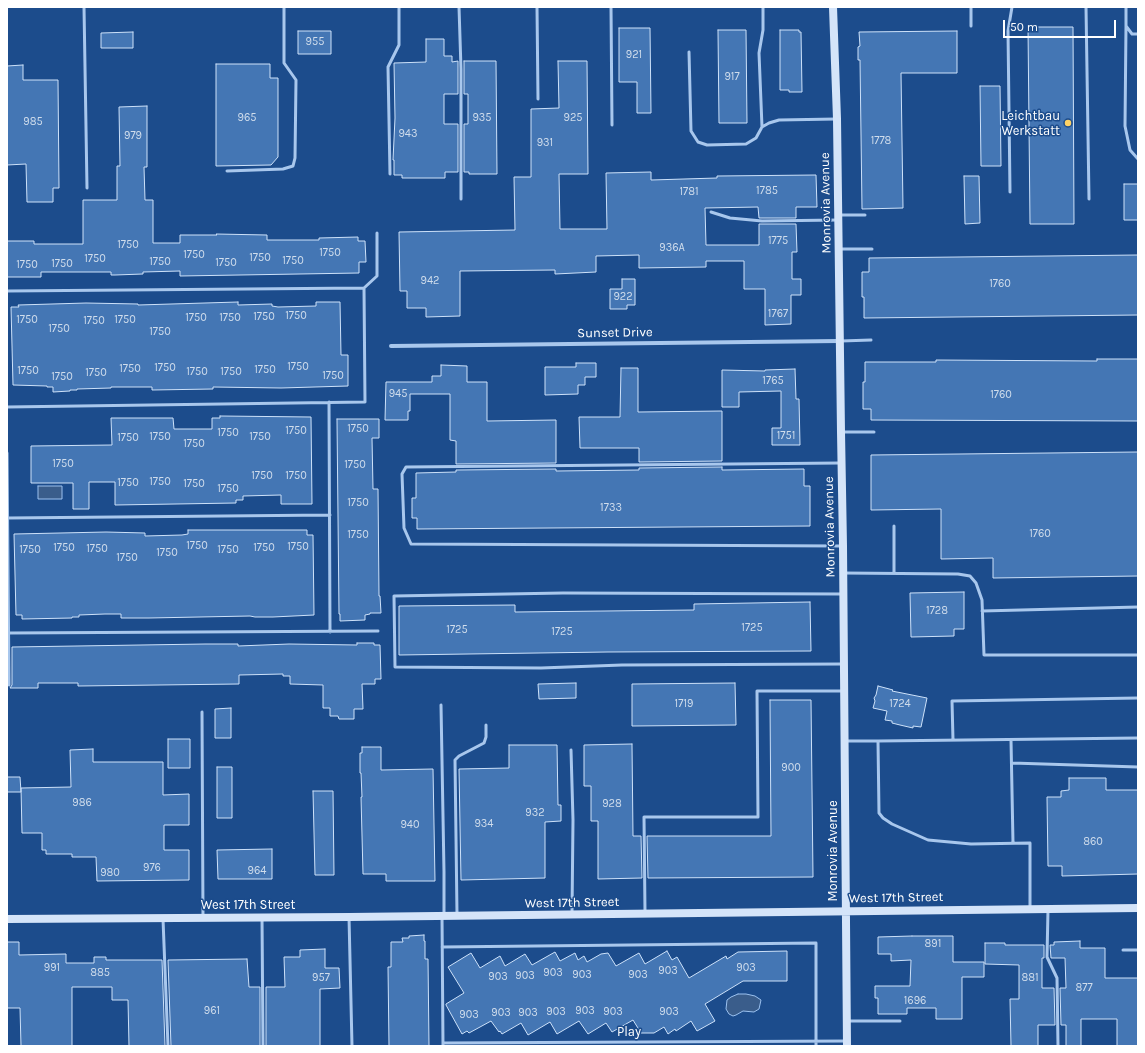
<!DOCTYPE html>
<style>
body{margin:0}
#map{position:relative;width:1145px;height:1053px;overflow:hidden;background:#1c4c8c;font-family:Karla,sans-serif}
canvas{display:block}
.frame{position:absolute;inset:0;border:8px solid #fff;pointer-events:none}
.scale{position:absolute;left:1003px;top:20px;width:113px;height:18px;box-sizing:border-box;border:2px solid #fff;border-top:0;padding-left:5px;font-size:12px;line-height:14px;white-space:nowrap;color:#fff;-webkit-text-stroke:3px #1c4c8c;paint-order:stroke}
</style>
<div id="map">
<canvas width="1145" height="1053"></canvas>
<div class="frame"></div>
<div class="scale">50 m</div>
</div>
<script>
const ctx = document.querySelector('canvas').getContext('2d');
ctx.lineJoin = 'round';
function fillPath(path, color) { ctx.fillStyle = color; ctx.fill(path, 'evenodd'); }
const shape = rows => new Path2D(rows.map(r => 'M' + r).join(''));
function trace(path, color, width, dash) { ctx.strokeStyle = color; ctx.lineWidth = width; ctx.lineCap = dash ? 'butt' : 'round'; ctx.setLineDash(dash || []); ctx.stroke(path); }
function label(font, color, halo, rows, align = 'center') {
  ctx.font = font + ' Karla,sans-serif'; ctx.lineWidth = 3; ctx.setLineDash([]); ctx.textBaseline = 'middle'; ctx.strokeStyle = halo; ctx.fillStyle = color; for (const [text, x, y, turn = 0] of rows) {
    ctx.save(); ctx.translate(x, y); ctx.rotate((+turn || 0) * Math.PI / 180); ctx.textAlign = isNaN(turn) ? turn : align; if (halo) ctx.strokeText(text, 0, 0); ctx.fillText(text, 0, 0); ctx.restore();
  }
}
const water = shape([
 [38,486,62,486,62,499,38,499,38,486],
 [738,994,746,994,755,996,761,1000,759,1009,754,1012,743,1011,736,1015,733,1016,729,1014,726,1009,727,1000,731,997,738,994]
]);
fillPath(water, '#3a5d8b');
trace(water, '#9bc1ef', 1);
const building = shape([
 [1028,27,1073,27,1074,224,1030,224,1028,27],
 [619,28,650,28,651,113,637,113,637,82,619,82,619,28],
 [718,30,746,30,747,123,719,123,718,30],
 [780,30,799,30,799,32,801,32,802,92,789,92,789,90,780,90,780,30],
 [298,31,331,31,331,54,298,54,298,31],
 [957,31,957,73,901,73,903,208,862,209,860,60,858,60,858,47,860,46,859,32,957,31],
 [133,32,133,48,101,48,101,33,133,32],
 [426,39,444,39,444,56,452,56,452,62,458,61,458,94,444,94,444,124,458,124,458,172,445,172,445,178,402,178,402,175,394,175,394,160,393,160,395,118,394,63,426,62,426,39],
 [464,61,496,61,497,174,469,174,469,172,464,172,464,124,468,124,468,94,464,94,464,61],
 [558,61,587,61,588,174,559,174,560,229,607,229,606,173,651,172,651,180,717,178,717,176,816,175,817,207,796,207,796,218,759,218,758,207,705,208,706,245,759,245,759,224,796,224,797,252,792,252,792,279,801,279,801,295,791,295,791,324,765,325,765,289,744,289,744,261,706,261,706,267,639,268,639,255,596,256,596,272,555,274,555,270,460,271,460,316,426,317,426,308,407,308,407,291,400,291,399,232,515,230,514,177,531,177,531,109,559,108,558,61],
 [216,64,270,64,270,78,278,78,278,157,271,165,216,166,216,64],
 [23,65,23,80,58,80,59,188,53,188,53,202,27,202,26,164,7,165,7,66,23,65],
 [980,86,1000,86,1001,166,981,166,980,86],
 [147,106,147,167,144,167,145,200,153,200,153,243,180,243,180,235,217,235,216,234,267,235,267,240,319,240,319,238,358,237,358,241,365,241,366,262,359,262,359,273,180,276,180,271,143,272,143,274,115,275,111,275,111,272,41,272,41,277,7,277,7,241,34,241,34,244,83,244,83,200,117,200,117,166,120,166,119,107,147,106],
 [964,176,979,176,980,223,965,224,964,176],
 [1124,184,1138,184,1138,220,1124,220,1124,184],
 [1138,255,1138,315,864,318,864,297,862,297,862,272,869,272,869,258,1138,255],
 [622,279,635,279,635,305,627,305,627,309,610,309,610,289,622,289,622,279],
 [238,302,238,305,272,304,272,306,278,307,316,306,316,302,340,302,341,355,348,355,348,386,281,388,213,387,213,389,152,390,152,387,111,387,111,388,77,389,77,390,70,390,70,391,53,392,53,387,47,387,47,386,13,385,11,307,19,307,18,305,86,303,138,304,138,305,238,302],
 [1097,359,1138,359,1138,421,871,420,871,409,863,409,863,382,865,382,865,362,936,362,936,360,1097,361,1097,359],
 [576,363,596,363,596,377,585,377,585,385,578,385,578,394,545,395,545,367,576,367,576,363],
 [441,365,467,366,467,382,487,382,487,421,556,420,556,463,456,464,456,441,450,440,450,394,410,394,410,411,408,411,408,420,385,420,386,382,432,382,432,376,441,376,441,365],
 [621,368,638,368,638,412,722,411,722,461,639,462,639,448,580,448,579,417,620,417,621,368],
 [795,369,796,399,799,399,800,445,772,445,772,428,781,428,781,391,739,392,739,407,722,407,722,370,765,371,765,370,795,369],
 [220,416,311,417,312,504,281,504,281,495,243,496,243,500,236,500,236,503,115,505,115,482,89,482,89,509,73,509,73,483,31,483,31,446,112,445,111,418,173,418,174,429,212,429,212,418,220,418,220,416],
 [337,419,379,419,379,438,372,438,373,489,378,489,379,596,380,596,381,613,370,613,370,614,365,615,365,620,340,621,340,614,339,614,337,419],
 [1138,452,1138,576,993,578,993,558,941,559,941,509,871,510,871,455,1138,452],
 [722,467,722,470,804,469,804,486,810,486,810,526,417,529,417,518,412,518,412,498,416,498,416,473,456,472,456,470,556,469,556,471,639,470,639,468,722,467],
 [188,530,307,530,307,535,313,535,314,615,273,617,255,617,250,616,149,618,121,618,121,614,105,614,79,615,79,617,72,617,72,618,22,619,22,615,16,615,14,534,106,532,145,533,145,536,182,535,188,534,188,530],
 [964,592,964,629,954,629,954,636,911,637,910,593,964,592],
 [810,602,811,651,607,652,399,655,399,606,515,605,515,612,694,610,694,604,810,602],
 [357,643,374,643,374,645,380,645,381,679,375,679,375,684,362,684,363,709,354,709,354,719,339,719,338,716,330,716,330,708,323,708,323,685,290,684,290,676,283,676,283,674,239,675,239,684,78,686,78,683,38,683,38,688,10,688,12,685,12,647,205,644,238,644,238,646,289,644,357,645,357,643],
 [576,683,576,698,539,699,538,684,576,683],
 [735,683,736,725,632,726,632,684,735,683],
 [878,686,893,690,892,691,927,698,921,727,913,726,913,728,900,725,892,723,892,721,885,720,887,711,873,708,875,701,874,698,876,695,878,686],
 [770,700,811,700,813,877,648,878,647,836,771,836,770,700],
 [231,708,231,738,215,738,215,709,231,708],
 [168,739,190,739,190,768,168,768,168,739],
 [632,744,633,836,641,836,642,878,598,879,598,821,591,821,591,786,584,786,584,745,632,744],
 [509,745,557,745,558,805,561,805,561,821,545,822,545,878,461,880,459,769,509,768,509,745],
 [362,747,381,747,381,770,433,769,435,881,386,881,386,874,363,874,361,797,362,797,361,773,360,773,360,753,362,753,362,747],
 [93,749,93,762,163,762,163,795,189,794,189,825,164,825,164,850,189,850,189,880,97,881,96,857,72,857,72,854,46,854,46,850,42,850,42,833,22,833,21,788,71,787,70,750,93,749],
 [217,767,232,767,232,818,217,818,217,767],
 [7,777,20,777,21,792,7,792,7,777],
 [1069,778,1106,778,1106,790,1138,790,1138,874,1062,876,1062,866,1048,866,1047,797,1061,797,1061,791,1069,790,1069,778],
 [313,791,333,791,334,875,315,875,313,791],
 [272,849,272,879,218,879,217,850,272,849],
 [424,935,424,941,425,941,425,959,428,959,429,1046,389,1046,388,967,391,967,391,942,403,942,402,938,409,938,409,936,424,935],
 [912,936,953,936,953,962,984,962,984,977,962,977,962,1019,936,1019,936,1008,907,1008,907,1014,878,1014,878,998,875,998,875,986,910,986,911,960,891,961,891,954,878,954,878,937,912,936],
 [1080,941,1080,948,1105,948,1105,978,1138,978,1138,1046,1117,1046,1117,1019,1081,1019,1081,1046,1066,1046,1066,1025,1061,1025,1060,988,1066,988,1065,958,1051,958,1050,945,1054,945,1054,942,1080,941],
 [7,942,19,942,19,955,66,954,66,963,94,963,94,957,106,957,106,960,162,960,165,1046,129,1046,128,1000,112,1000,112,987,72,987,72,1046,21,1046,20,1008,7,1008,7,942],
 [985,943,1005,943,1005,945,1044,945,1044,958,1042,958,1042,988,1054,988,1055,1025,1038,1025,1038,1046,1011,1046,1010,999,1019,999,1019,965,985,964,985,943],
 [325,949,325,968,339,968,340,988,320,989,320,1046,266,1046,266,987,285,987,284,957,300,957,300,950,325,949],
 [667,951,672,960,677,957,689,978,726,956,727,959,738,952,787,951,787,981,743,981,705,1004,715,1021,697,1031,691,1021,676,1031,675,1029,668,1034,664,1027,654,1033,641,1033,633,1020,612,1032,606,1023,588,1034,579,1021,557,1034,550,1022,528,1035,521,1023,502,1034,500,1031,499,1032,491,1021,469,1033,467,1031,462,1034,446,1005,446,1004,464,993,448,967,471,953,480,968,500,956,505,966,525,954,532,965,555,952,560,961,575,953,578,960,584,956,587,962,601,954,608,953,616,966,639,953,645,964,667,951],
 [247,959,249,987,260,987,260,1046,171,1046,168,960,247,959]
]);
fillPath(building, '#4476b4');
trace(building, '#cde1f9', 1);
trace(shape([
 [84,7,87,188],
 [459,7,461,69,461,199],
 [537,7,538,99],
 [611,7,612,125],
 [1086,7,1089,199],
 [1126,7,1126,26,1132,34,1138,34],
 [971,26,971,7],
 [1126,26,1125,126,1130,150,1138,159],
 [689,52,691,131,698,142,707,145,746,144,756,138,762,127,769,123,779,120,836,119],
 [762,127,759,53,763,30,763,7],
 [227,171,283,169,293,166,295,158,296,80,284,63,284,7],
 [390,174,388,67,399,45,399,7],
 [1010,192,1008,31,1012,7],
 [711,212,730,218,762,221,838,220],
 [838,215,865,215],
 [840,249,872,249],
 [7,291,364,288,377,276,377,233],
 [841,341,871,340],
 [329,402,330,632],
 [7,407,365,402,364,288],
 [842,432,874,432],
 [7,453,9,685],
 [840,463,406,467,402,474,404,528,411,544,841,546],
 [8,518,330,515],
 [894,526,894,573],
 [843,573,958,574,970,576,976,583,982,600,984,655,1138,655],
 [842,594,563,593,394,596,395,667,541,668,622,665,843,664],
 [982,611,1138,607],
 [9,633,378,631],
 [441,705,444,872,444,916],
 [202,712,203,918],
 [953,740,952,701,1138,698],
 [1011,740,1013,843],
 [846,741,878,741,879,813,883,818,892,824,928,840,971,844,1030,843,1030,909],
 [878,741,1138,738],
 [571,750,573,820,572,913],
 [1012,763,1138,767],
 [1048,910,1047,957,1057,978,1058,1046],
 [645,912,644,817,758,817,757,691,844,691],
 [457,914,455,760,459,756,484,743,486,737,486,725],
 [442,916,443,1046],
 [349,917,352,1046],
 [262,918,263,1046],
 [163,919,168,1046],
 [442,947,816,943,816,1046],
 [1123,950,1138,950],
 [848,1021,900,1021],
 [443,1043,847,1041]
]), '#a8c7ed', 3);
trace(shape([
 [391,346,839,341]
]), '#a8c7ed', 4);
trace(shape([
 [833,7,837,119,841,432,843,546,847,1046],
 [7,919,349,917,1138,908]
]), '#d4e4f9', 8);
for (const [x, y, r, color] of [
 [1068,123,4,"#fdd266"]
]) { const dot = new Path2D(); dot.arc(x, y, r, 0, 2 * Math.PI); ctx.fillStyle = color; ctx.fill(dot); trace(dot, '#1c4c8c', 1.5); }
label('11px', '#d0ddec', null, [
 ["955",315,42],
 ["921",634,55],
 ["917",732,77],
 ["965",247,118],
 ["935",482,118],
 ["925",573,118],
 ["985",33,122],
 ["943",408,134],
 ["979",133,136],
 ["1778",881,141],
 ["931",545,143],
 ["1785",767,191],
 ["1781",689,192],
 ["1775",778,241],
 ["1750",128,245],
 ["936A",672,248],
 ["1750",330,253],
 ["1750",194,255],
 ["1750",260,258],
 ["1750",95,259],
 ["1750",293,261],
 ["1750",160,262],
 ["1750",226,263],
 ["1750",62,264],
 ["1750",27,265],
 ["942",430,281],
 ["1760",1000,284],
 ["922",623,297],
 ["1767",778,314],
 ["1750",296,316],
 ["1750",264,317],
 ["1750",196,318],
 ["1750",230,318],
 ["1750",27,320],
 ["1750",125,320],
 ["1750",94,321],
 ["1750",59,329],
 ["1750",160,332],
 ["1750",298,367],
 ["1750",165,368],
 ["1750",130,369],
 ["1750",265,370],
 ["1750",28,371],
 ["1750",197,372],
 ["1750",231,372],
 ["1750",96,373],
 ["1750",333,376],
 ["1750",62,377],
 ["1765",773,381],
 ["945",398,394],
 ["1760",1001,395],
 ["1750",358,429],
 ["1750",296,431],
 ["1750",228,433],
 ["1751",786,436],
 ["1750",160,437],
 ["1750",260,437],
 ["1750",128,438],
 ["1750",194,444],
 ["1750",63,464],
 ["1750",355,465],
 ["1750",262,476],
 ["1750",296,476],
 ["1750",160,482],
 ["1750",128,483],
 ["1750",194,484],
 ["1750",228,489],
 ["1750",358,503],
 ["1733",611,508],
 ["1760",1040,534],
 ["1750",358,535],
 ["1750",197,546],
 ["1750",298,547],
 ["1750",64,548],
 ["1750",264,548],
 ["1750",97,549],
 ["1750",30,550],
 ["1750",228,550],
 ["1750",167,553],
 ["1750",127,558],
 ["1728",937,611],
 ["1725",752,628],
 ["1725",457,630],
 ["1725",562,632],
 ["1719",684,704],
 ["1724",900,704],
 ["900",791,768],
 ["986",82,803],
 ["928",612,804],
 ["932",535,813],
 ["934",484,824],
 ["940",410,825],
 ["860",1093,842],
 ["976",152,868],
 ["964",257,871],
 ["980",110,873],
 ["891",933,944],
 ["991",52,968],
 ["903",746,968],
 ["903",668,971],
 ["885",100,973],
 ["903",553,973],
 ["903",582,975],
 ["903",638,975],
 ["903",525,976],
 ["903",498,977],
 ["957",321,978],
 ["881",1030,978],
 ["877",1084,988],
 ["1696",915,1001],
 ["961",212,1011],
 ["903",585,1011],
 ["903",556,1012],
 ["903",613,1012],
 ["903",669,1012],
 ["903",501,1013],
 ["903",528,1013],
 ["903",469,1015]
]);
label('13px', '#fff', '#1c4c8c', [
 ["Leichtbau",1060,116],
 ["Werkstatt",1060,131]
], 'right');
label('13px', '#fff', '#1c4c8c', [
 ["Monrovia Avenue",826,203,-91],
 ["Sunset Drive",615,333,-1],
 ["Monrovia Avenue",830,527,-91],
 ["Monrovia Avenue",833,851,-90],
 ["West 17th Street",896,898,-1],
 ["West 17th Street",572,903,-1],
 ["West 17th Street",248,905],
 ["Play",629,1032]
]);
</script>
